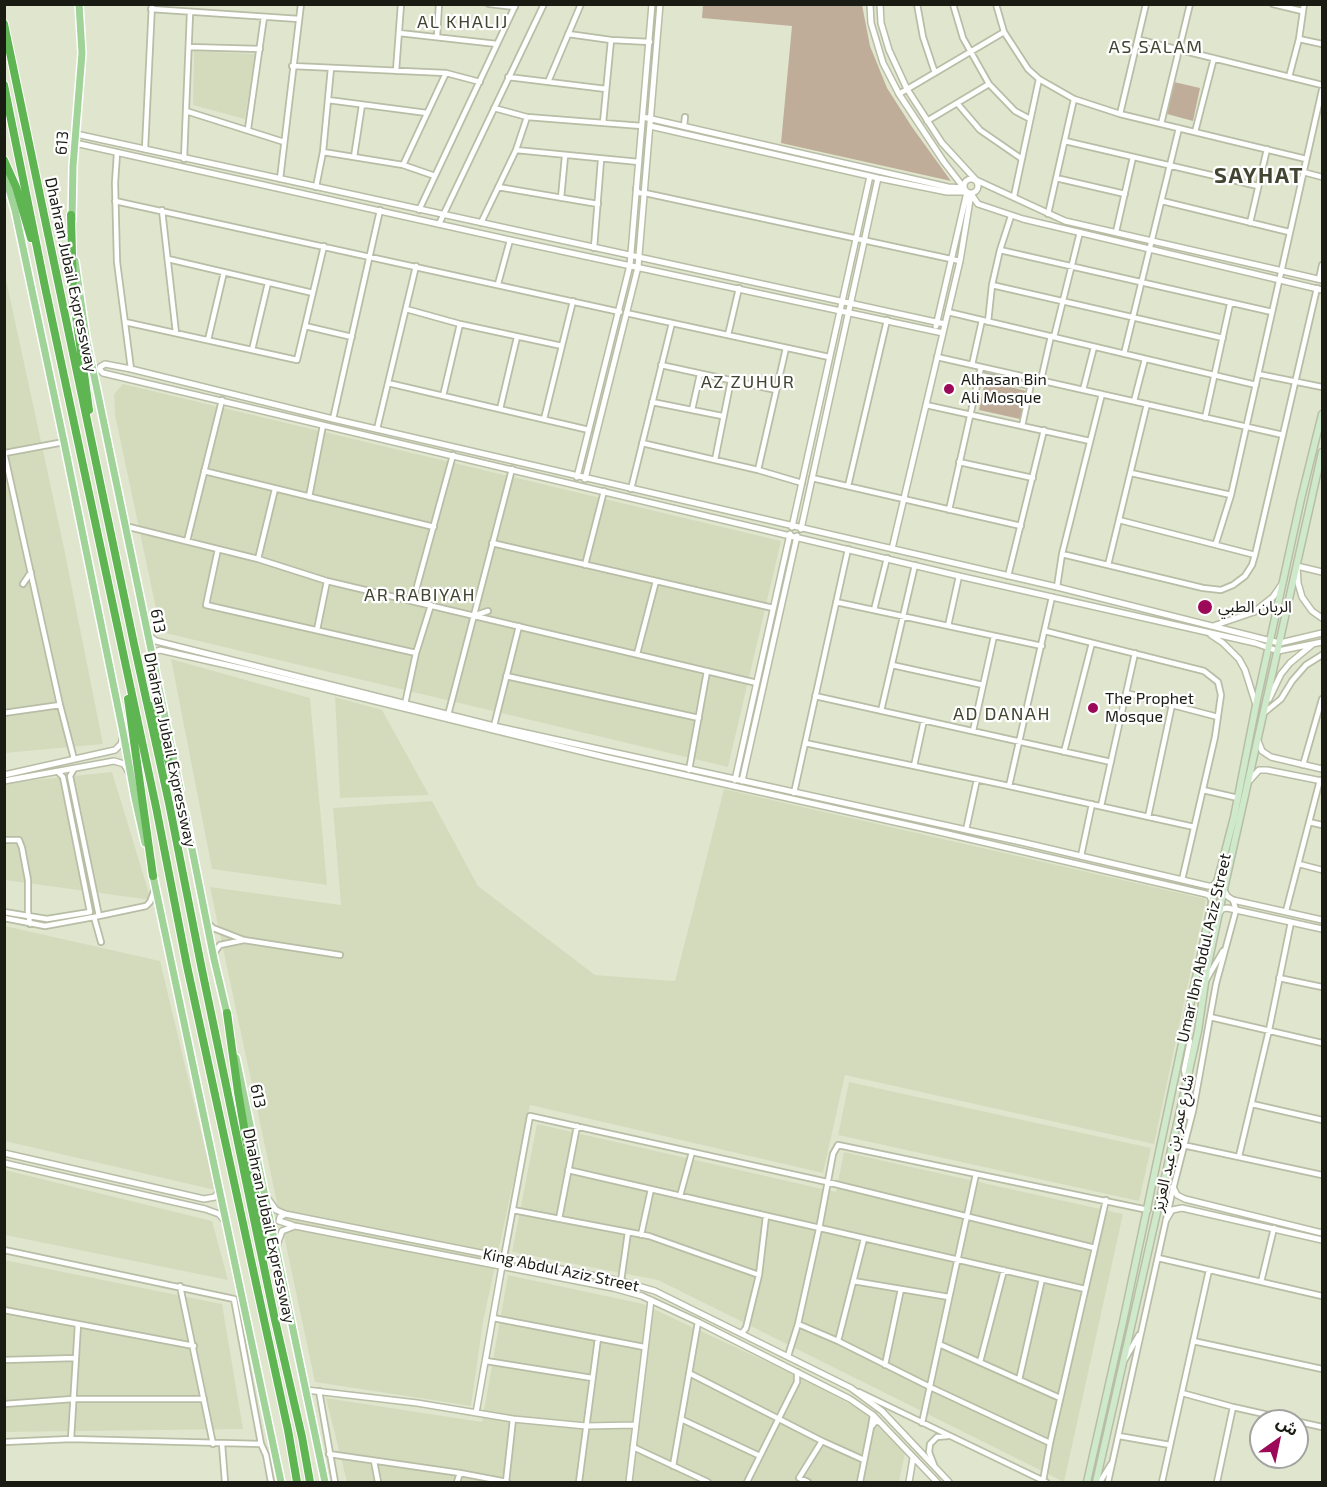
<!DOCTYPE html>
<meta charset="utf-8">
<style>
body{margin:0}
#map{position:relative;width:1327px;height:1487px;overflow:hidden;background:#e0e6ce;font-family:"Exo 2","Noto Sans Arabic",sans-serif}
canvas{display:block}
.frame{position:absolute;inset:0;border:6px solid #1a1c13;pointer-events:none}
.north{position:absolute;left:1249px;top:1409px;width:60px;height:60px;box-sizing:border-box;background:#fff;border:2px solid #a3a4a1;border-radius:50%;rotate:33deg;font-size:16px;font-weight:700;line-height:24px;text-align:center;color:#1a1c13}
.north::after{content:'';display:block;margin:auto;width:21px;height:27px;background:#9b0958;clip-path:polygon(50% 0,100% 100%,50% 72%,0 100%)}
</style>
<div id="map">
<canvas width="1327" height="1487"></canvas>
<div class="frame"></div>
<div class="north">ش</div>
</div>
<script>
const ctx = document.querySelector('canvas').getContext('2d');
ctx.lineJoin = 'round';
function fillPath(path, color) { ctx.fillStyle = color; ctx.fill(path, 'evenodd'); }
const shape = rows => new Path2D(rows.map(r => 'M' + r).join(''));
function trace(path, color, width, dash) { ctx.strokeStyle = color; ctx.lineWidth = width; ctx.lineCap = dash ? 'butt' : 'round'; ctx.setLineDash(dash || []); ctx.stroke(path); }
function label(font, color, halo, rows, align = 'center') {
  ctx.font = font + ' "Exo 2","Noto Sans Arabic",sans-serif'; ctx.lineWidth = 4.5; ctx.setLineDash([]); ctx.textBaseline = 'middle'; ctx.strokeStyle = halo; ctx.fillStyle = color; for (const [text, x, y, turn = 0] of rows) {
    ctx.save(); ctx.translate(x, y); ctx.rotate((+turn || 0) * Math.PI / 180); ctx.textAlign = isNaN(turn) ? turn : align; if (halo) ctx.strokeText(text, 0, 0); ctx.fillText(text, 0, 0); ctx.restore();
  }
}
fillPath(shape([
 [194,51,255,54,245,119,193,105],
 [4,270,64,548,103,744,5,753],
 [123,384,781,541,728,767,161,632,115,415,114,394],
 [171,659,310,698,327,885,212,869],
 [335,697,382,710,429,795,340,798],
 [112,772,151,900,5,880,5,783],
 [724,789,1206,899,1154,1144,845,1075,823,1173,530,1105,483,1322,471,1406,315,1382,210,887,341,905,333,808,432,801,478,886,595,975,675,981],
 [5,926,160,961,215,1190,5,1141],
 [849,1082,1151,1148,1139,1201,838,1135],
 [537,1124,836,1192,844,1152,1123,1214,1064,1482,658,1280,512,1252],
 [5,1170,212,1221,228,1280,5,1235],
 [4,1260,222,1304,243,1429,5,1432],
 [508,1275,643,1304,810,1382,862,1411,905,1453,899,1482,347,1482,326,1398,482,1422]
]), '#d4dbbd');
fillPath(shape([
 [703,5,862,5,870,46,887,88,912,127,951,181,781,143,792,26,702,18],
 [1174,82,1200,88,1193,121,1167,114],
 [985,381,1027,391,1020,419,979,410]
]), '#c0ad99');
const minor = shape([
 [489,4,515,7],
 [917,4,923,37,935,73],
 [953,4,963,38,989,84,1015,111,1030,119],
 [996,4,1004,32,1028,69,1039,79,1074,99,1120,114,1306,159],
 [1273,4,1302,11],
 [151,9,299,19],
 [399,33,497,44],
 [568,34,611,40,650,42],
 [437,36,439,4],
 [1299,39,1322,44],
 [1140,40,1322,85],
 [189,47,260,49],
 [292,66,446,73,480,82],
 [396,71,401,4],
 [508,77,606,89],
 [1289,77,1299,39,1304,4],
 [548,82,581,4],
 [899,94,1004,32],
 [328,100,427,113],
 [957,103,980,130,1022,159],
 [494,108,527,117,642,126],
 [186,111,284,142],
 [1120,114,1146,4],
 [927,121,989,84],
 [603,123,611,40],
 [1161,124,1190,4],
 [684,126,685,117],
 [248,129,264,17],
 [1195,132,1214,58],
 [1065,141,1258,186],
 [145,149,152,4],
 [516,150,639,162],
 [323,152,403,165,435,176],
 [117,153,115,183,117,262,131,369],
 [354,157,362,105],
 [184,159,190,13],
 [403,165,446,73],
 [1303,172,1322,177],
 [1056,178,1125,194],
 [280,179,301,4],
 [316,187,323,152,331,68],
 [498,187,598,204],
 [636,189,639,193,645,193,960,261],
 [1014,196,1039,79],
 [561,198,565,156],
 [115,201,620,312],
 [1162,201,1289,232],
 [162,210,176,333],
 [419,210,516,4],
 [1048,214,1074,99],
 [481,223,516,150,527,117],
 [1250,223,1267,149],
 [439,224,544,4],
 [1116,232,1133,157],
 [594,248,601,160],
 [1000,250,1272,312],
 [168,259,313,293],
 [1319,279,1322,265],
 [498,284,510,240],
 [992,285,1223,338],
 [406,309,460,324,562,346],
 [948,312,1256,385],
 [626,313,829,357],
 [125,322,297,360,324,246],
 [988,322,992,285,1000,250,1011,216],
 [305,326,352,337],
 [728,335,739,288],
 [1054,337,1080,232],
 [208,340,224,272],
 [252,350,268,283],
 [1124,354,1179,128],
 [937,357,1283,435],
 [661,365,776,390],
 [972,365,982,320],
 [1258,374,1322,387],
 [979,375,1030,386],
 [1041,380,1051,336],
 [388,383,589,430],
 [1083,390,1094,347],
 [443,396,460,324],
 [1134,401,1145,359],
 [652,402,722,416],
 [926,405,1090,441],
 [500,409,517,337],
 [692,410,700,374],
 [1205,418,1230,304],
 [333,419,380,210],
 [544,419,573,301],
 [1022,426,1031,384],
 [377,429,416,266],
 [642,443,758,470,802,483],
 [4,452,60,705,74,759],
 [5,453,64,442],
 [715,460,731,380],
 [959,462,1033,478],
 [758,470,786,348],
 [204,471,434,527],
 [1131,473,1231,495],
 [812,478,1021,526],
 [848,486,887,320],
 [631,489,672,323],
 [309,497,323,425],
 [949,510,981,367],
 [1119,520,1255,555],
 [125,526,258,559,327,581,757,683],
 [187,541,222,400],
 [492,543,773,608],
 [1216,543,1231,495,1322,90],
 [218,549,206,605,416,653],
 [1062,554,1203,588,1221,590,1233,585,1245,576,1252,565,1255,555,1317,288],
 [258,559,275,489],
 [585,565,604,491],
 [1108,565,1147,404],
 [1008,576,1044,430],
 [23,584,31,572],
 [1057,587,1062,554,1102,394],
 [413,601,453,455],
 [836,602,1042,646],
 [874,610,887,558],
 [476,615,488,611],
 [948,626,959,576],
 [317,630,327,581],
 [1045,631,1204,671,1218,682,1221,695,1215,737,1182,880],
 [637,654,656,581],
 [892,665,983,685],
 [506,676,699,718],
 [1126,693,1218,717],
 [815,696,1111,762],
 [405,704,416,653,431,605],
 [881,711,915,565],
 [1265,712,1281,699,1292,681,1306,665,1322,655],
 [4,713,60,705],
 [448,715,512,469],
 [494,726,519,626],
 [973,731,994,636],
 [805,743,1009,786,1194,827],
 [1064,752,1092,643],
 [1303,765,1322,699],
 [914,766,924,720],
 [74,769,70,776,99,916],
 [689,770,707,671],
 [1009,786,1052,597],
 [1203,790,1238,798],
 [794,793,848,549],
 [1101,806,1135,653],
 [1148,817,1172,705],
 [1309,822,1322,825],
 [966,830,977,779],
 [4,840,19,840,22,848,28,880,28,912,30,924],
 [1081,856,1092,804],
 [1299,864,1322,870],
 [1286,911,1320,780],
 [4,912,47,919,90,912,63,777,58,772],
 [94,917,101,942],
 [4,918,45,926,94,917,146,906,150,902,155,889],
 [208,923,213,928,244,940,220,945,214,953],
 [244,940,340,955],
 [1279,978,1322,987],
 [1206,980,1223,951],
 [1210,1017,1322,1043],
 [1184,1038,1190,1041,1184,1070,1189,1091,1189,1117],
 [1252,1104,1322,1120],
 [1183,1145,1322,1175],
 [1239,1156,1269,1030,1291,922],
 [568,1170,1085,1289],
 [680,1196,692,1152],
 [513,1210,649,1236,759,1275],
 [559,1219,577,1126],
 [641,1235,651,1189],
 [4,1250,234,1299,261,1444,266,1455,271,1482],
 [504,1257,530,1116,827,1182,1095,1248],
 [1158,1258,1322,1296],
 [621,1281,628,1232],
 [853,1281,949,1297],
 [1261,1282,1274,1228],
 [180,1286,213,1444],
 [4,1310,194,1346],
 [493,1318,644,1347],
 [798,1324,838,1341,930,1387,1050,1443],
 [742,1333,746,1328,759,1275,766,1216],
 [838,1341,864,1239],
 [1193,1341,1322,1369],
 [939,1344,1060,1398],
 [788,1356,798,1324,819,1229,833,1154,838,1145,1148,1210],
 [1125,1359,1139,1335],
 [4,1360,76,1358],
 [486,1361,592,1378],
 [980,1362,1004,1270],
 [885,1365,901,1289],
 [689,1373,822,1441,864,1460],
 [1019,1380,1042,1279],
 [319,1391,335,1482],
 [859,1392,1046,1482],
 [1182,1393,1233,1407,1322,1427],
 [4,1404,73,1399,204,1399],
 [873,1415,871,1427,875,1422,879,1422],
 [681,1419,760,1456],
 [922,1423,976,1174],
 [1119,1436,1170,1445],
 [71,1439,78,1324],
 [4,1442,71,1439,261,1444],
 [222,1444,225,1482],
 [633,1447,708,1482],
 [329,1454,460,1473,507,1482],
 [374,1461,378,1482],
 [934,1465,929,1452,930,1444,937,1437,948,1436],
 [673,1466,698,1322],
 [1043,1481,1050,1443,1106,1200],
 [457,1482,460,1473],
 [506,1482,513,1419],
 [579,1482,598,1338],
 [747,1482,797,1382,797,1372],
 [808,1482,799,1478,822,1441],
 [860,1482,871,1427],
 [1100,1482,1111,1464],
 [1108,1482,1172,1193,1193,1111,1216,984,1236,910,1233,900],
 [1162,1482,1209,1270],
 [1217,1482,1233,1407]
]);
const tertiary = shape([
 [870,4,871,23,883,63,899,94,944,162,964,188],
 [880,4,881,23,889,50,907,89,942,143,976,180,1065,221,1322,280],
 [643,117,948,187,964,188],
 [650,126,878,178,947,192,967,192,936,326],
 [76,134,945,324],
 [75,143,510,240,943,333],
 '964 186a7 7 0 1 1 14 0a7 7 0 1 1-14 0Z',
 [971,194,978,204,1023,219,1322,290],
 [577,477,630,265,652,4],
 [585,479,638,267,660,4],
 [792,527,870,176],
 [801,529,878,178],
 [892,549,960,261,971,194],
 [1322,572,1297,566,1298,583,1302,597,1312,611,1322,618],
 [1213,626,1254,612,1273,597,1282,584],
 [1322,633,1280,643,1271,641,1057,587,333,419,131,369,105,364,100,367,100,370,103,373,959,576,1255,643,1278,651,1322,642],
 [148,635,156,641,494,726,1021,842,1208,886,1213,886,1216,882],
 [1211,635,1223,643,1239,659,1245,670,1256,705],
 [152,657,154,652,160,650,244,669,604,757,935,831,1206,894,1210,896,1212,902],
 [1269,699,1281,674,1290,663,1313,644],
 [1258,741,1262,751,1271,757,1322,769],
 [4,775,115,750,121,744,123,737],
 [735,780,790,534],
 [1250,780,1259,770,1267,770,1322,781],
 [4,781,114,761,124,764,128,771],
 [742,781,797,536],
 [1224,890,1227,896,1233,900,1322,920],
 [1220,912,1222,909,1227,908,1322,929],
 [4,1153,204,1199,215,1197,219,1191],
 [4,1163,205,1209,219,1214,225,1221],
 [1173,1187,1177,1195,1185,1199,1322,1233],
 [266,1196,276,1210,285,1214,621,1281,655,1291,851,1388,882,1411,949,1482],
 [285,1214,280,1217,279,1221,292,1225],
 [1166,1220,1172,1210,1182,1208,1322,1240],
 [277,1245,282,1231,295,1226,613,1288,642,1296,698,1322,850,1399,873,1415,937,1482],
 [306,1390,417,1403,513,1419,586,1426,635,1425],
 [476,1413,502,1266],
 [629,1482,651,1300],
 [909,1482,913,1458]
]);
const secondary = shape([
 [1087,1482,1123,1322,1212,902,1234,817,1257,700,1301,499,1322,414],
 [1096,1482,1198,1031,1207,969,1224,889,1322,452]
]);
const primary = shape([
 [4,172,15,210,64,442,123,732,135,798,145,843],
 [72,220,73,166,82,53,79,4],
 [75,261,86,337,180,789],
 [185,814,214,959,228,1018],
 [152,871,281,1482],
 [236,1058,325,1482]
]);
const motorway = shape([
 [4,24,134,644,169,803,201,965,275,1320,302,1437,310,1482],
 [4,85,45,287,156,807,187,966,288,1430,297,1482],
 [4,160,16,187,31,238],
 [71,215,73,294,89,410],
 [128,699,153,876],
 [152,706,186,820],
 [227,1013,238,1092,266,1256]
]);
trace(minor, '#b8bda6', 8);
trace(tertiary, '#b8bda6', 8);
trace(secondary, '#b8bda6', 9);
trace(primary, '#fff', 10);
trace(motorway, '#fff', 10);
trace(minor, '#fff', 4.5);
trace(tertiary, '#fff', 5);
trace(secondary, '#cfe9cb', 6);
trace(primary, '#9fd397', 7);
trace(motorway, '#5fb552', 8);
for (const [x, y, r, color] of [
 [949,389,6,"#9b0958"],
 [1205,607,8,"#9b0958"],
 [1093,708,6,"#9b0958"]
]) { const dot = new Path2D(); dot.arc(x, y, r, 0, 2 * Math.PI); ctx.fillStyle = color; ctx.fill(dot); trace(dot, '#fff', 2); }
label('16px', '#1a1c13', '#fff', [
 ["613",62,143,-85],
 ["Dhahran Jubail Expressway",71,275,78],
 ["613",158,621,79],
 ["Dhahran Jubail Expressway",170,750,78],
 ["Umar Ibn Abdul Aziz Street",1204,948,-77],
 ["613",258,1096,78],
 ["شارع عمر بن عبد العزيز",1173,1143,-77],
 ["Dhahran Jubail Expressway",269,1226,78],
 ["King Abdul Aziz Street",561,1270,12]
]);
label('16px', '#1a1c13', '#fff', [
 ["Alhasan Bin",961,380],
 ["Ali Mosque",961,398],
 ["الربان الطبي",1218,607],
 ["The Prophet",1105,699],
 ["Mosque",1105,717]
], 'left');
ctx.letterSpacing = '1.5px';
label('18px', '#414531', '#fff', [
 ["AL KHALIJ",463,22],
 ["AS SALAM",1156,47],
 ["AZ ZUHUR",748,382],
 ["AR RABIYAH",420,595],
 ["AD DANAH",1002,714]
]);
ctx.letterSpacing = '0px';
ctx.letterSpacing = '1.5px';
label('bold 22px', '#414531', '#fff', [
 ["SAYHAT",1259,176]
]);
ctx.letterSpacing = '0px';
</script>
